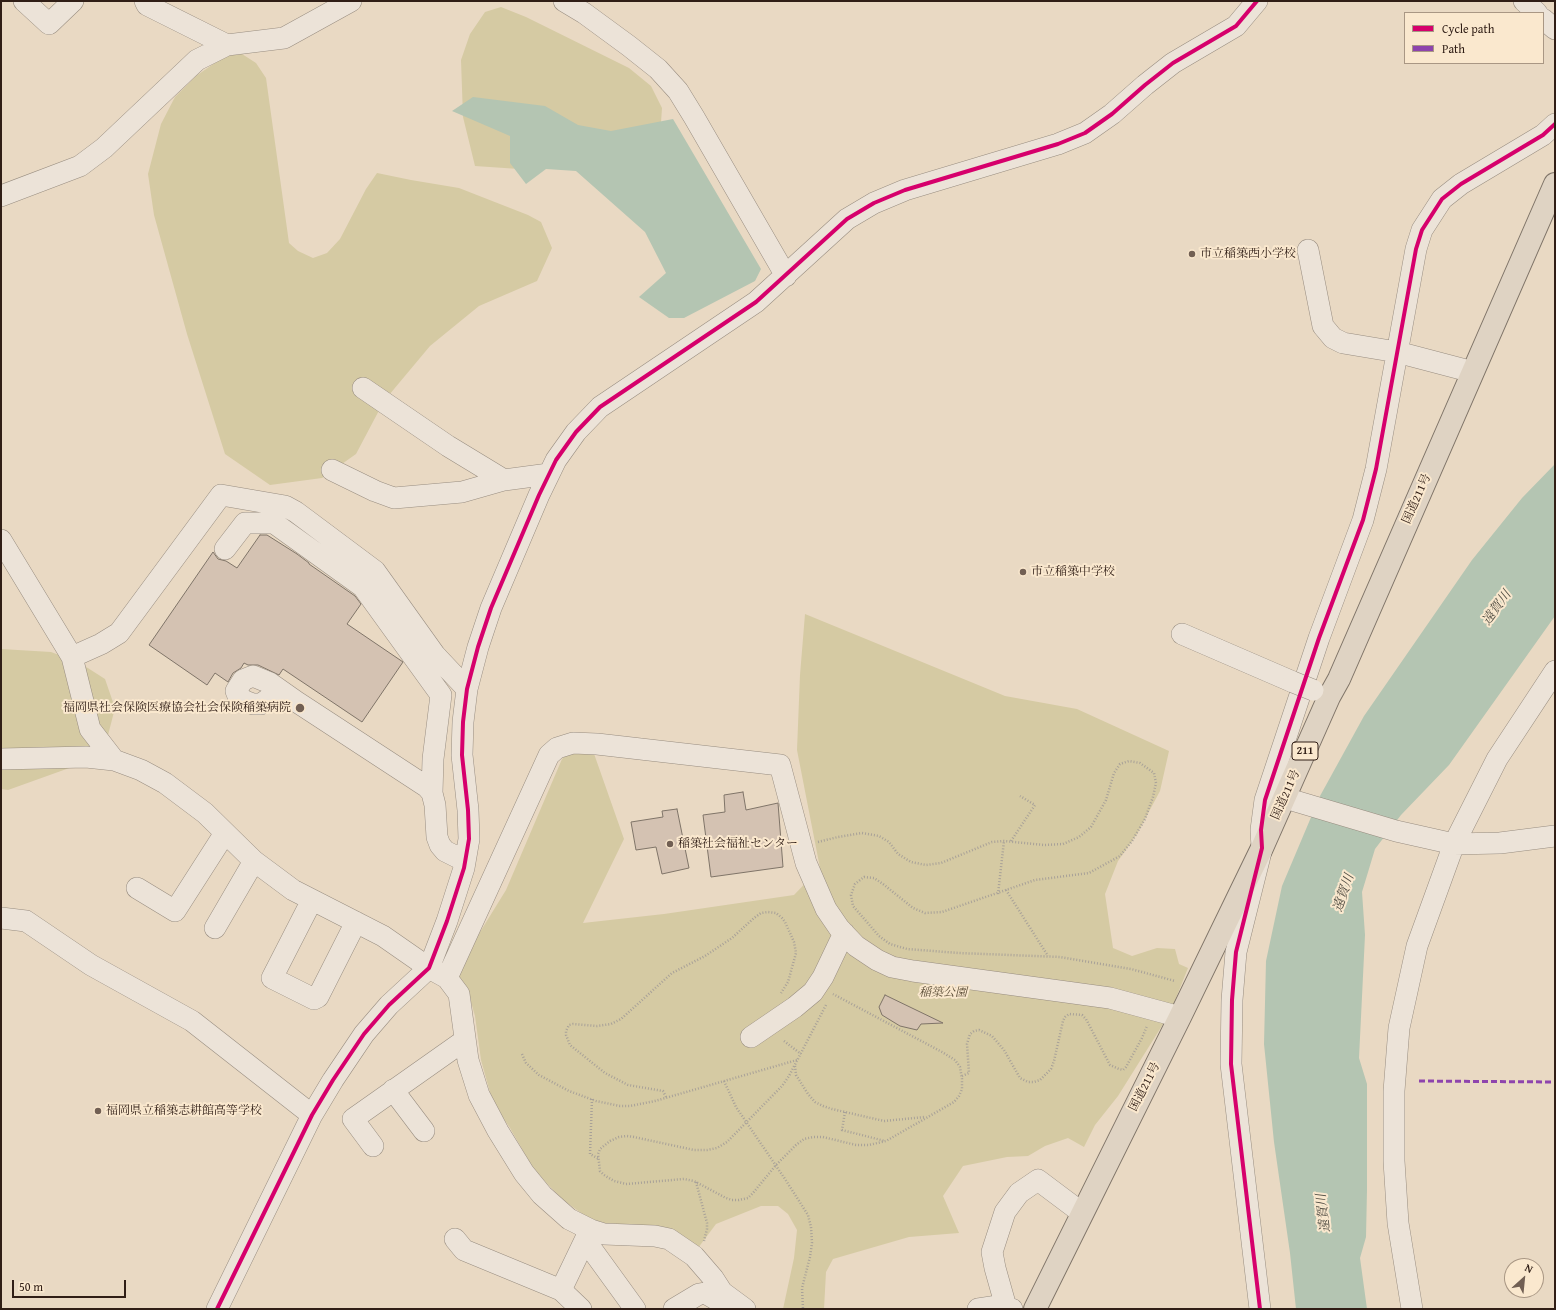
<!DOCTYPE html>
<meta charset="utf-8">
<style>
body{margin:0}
#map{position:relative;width:1556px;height:1310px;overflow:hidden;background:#e9d9c3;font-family:"Gentium Book Plus",serif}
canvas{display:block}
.frame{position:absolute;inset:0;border:2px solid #301e16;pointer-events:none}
.legend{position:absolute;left:1404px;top:12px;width:140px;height:52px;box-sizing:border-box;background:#fae8ce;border:1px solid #a99784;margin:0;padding:5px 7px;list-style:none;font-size:12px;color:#301e16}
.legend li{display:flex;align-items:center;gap:8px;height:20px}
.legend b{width:20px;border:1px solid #a99784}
.north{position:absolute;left:1504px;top:1258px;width:40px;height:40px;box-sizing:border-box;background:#fae8ce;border:1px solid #a99784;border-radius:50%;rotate:27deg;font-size:11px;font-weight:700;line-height:16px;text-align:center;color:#301e16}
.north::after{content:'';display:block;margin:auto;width:14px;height:18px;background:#715f53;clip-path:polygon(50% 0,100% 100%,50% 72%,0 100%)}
.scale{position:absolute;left:12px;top:1280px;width:114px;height:18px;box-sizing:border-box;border:2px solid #301e16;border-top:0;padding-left:5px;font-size:12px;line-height:14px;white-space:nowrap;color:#301e16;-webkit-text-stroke:3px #fae8ce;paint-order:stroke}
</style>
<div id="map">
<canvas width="1556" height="1310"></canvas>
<div class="frame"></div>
<ul class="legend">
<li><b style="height:5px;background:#d6006c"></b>Cycle path</li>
<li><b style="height:5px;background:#8e44ad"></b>Path</li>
</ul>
<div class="north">N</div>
<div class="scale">50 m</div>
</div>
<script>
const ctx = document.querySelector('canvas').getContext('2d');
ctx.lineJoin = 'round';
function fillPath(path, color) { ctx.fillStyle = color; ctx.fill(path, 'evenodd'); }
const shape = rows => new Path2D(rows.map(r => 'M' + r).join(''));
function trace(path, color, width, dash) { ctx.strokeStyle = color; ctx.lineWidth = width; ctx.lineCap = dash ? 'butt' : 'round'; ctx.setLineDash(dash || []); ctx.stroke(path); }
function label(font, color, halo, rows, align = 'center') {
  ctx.font = font + ' "Gentium Book Plus","Noto Serif JP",serif'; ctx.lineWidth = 4; ctx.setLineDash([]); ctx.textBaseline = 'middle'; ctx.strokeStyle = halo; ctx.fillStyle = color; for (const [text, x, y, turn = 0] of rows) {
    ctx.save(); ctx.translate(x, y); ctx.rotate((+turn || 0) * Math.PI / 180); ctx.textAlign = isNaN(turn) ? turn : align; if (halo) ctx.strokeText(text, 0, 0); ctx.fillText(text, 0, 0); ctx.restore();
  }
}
fillPath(shape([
 [501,7,526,17,629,68,651,86,662,108,660,137,519,169,475,166,463,117,461,60,470,34,485,12],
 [242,54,256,63,266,78,289,243,298,251,313,258,327,253,340,239,366,189,377,173,411,180,459,188,528,215,541,222,552,248,537,281,479,306,430,346,384,401,356,454,322,478,270,485,225,454,187,334,154,215,148,174,161,124,175,97,196,76,225,56],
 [805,614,1005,696,1077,709,1169,751,1160,791,1137,834,1118,861,1105,894,1113,948,1132,956,1157,948,1175,949,1179,964,1188,968,1170,1013,1118,1096,1095,1125,1084,1147,1068,1138,1045,1146,1028,1156,1007,1157,963,1166,943,1196,959,1233,909,1237,833,1259,826,1272,824,1309,783,1309,794,1258,797,1230,788,1214,778,1206,761,1206,716,1224,698,1248,664,1227,604,1223,588,1218,563,1200,534,1170,510,1128,493,1103,481,1060,475,1016,469,995,460,981,456,971,506,890,562,759,572,749,592,748,624,839,583,923,664,914,794,895,820,868,797,750,800,675],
 [1,649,51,652,80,663,105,679,115,708,107,739,86,762,8,790,1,789]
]), '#d5caa3');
fillPath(shape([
 [473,97,545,106,578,125,611,131,673,119,761,269,755,281,684,318,669,318,639,297,666,273,645,232,576,171,546,169,526,184,510,163,510,136,452,111],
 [1555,464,1555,616,1449,765,1401,815,1375,849,1362,892,1365,935,1359,1058,1367,1084,1367,1190,1366,1237,1360,1258,1367,1309,1296,1309,1290,1253,1274,1142,1264,1044,1266,961,1282,886,1320,796,1364,716,1472,560,1522,498]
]), '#b4c5b2');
const building = shape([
 [260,535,267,535,297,554,309,563,309,564,355,596,361,604,347,624,403,662,362,722,283,669,279,675,258,665,248,665,244,663,241,668,233,673,228,682,215,673,207,685,149,645,213,552,218,559,226,561,237,568,260,535],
 [743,792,746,810,778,803,783,867,711,877,703,815,725,812,724,795,743,792],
 [677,809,689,868,662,874,656,847,636,850,631,822,663,817,662,811,677,809],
 [885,995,943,1023,921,1024,917,1030,900,1026,882,1015,879,1007,885,995]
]);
fillPath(building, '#d4c2b2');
trace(building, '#7f7468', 1);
const minor = shape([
 [24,1,49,24,73,1],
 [145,1,147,5,227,45],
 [564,1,584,13,629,46,658,69,678,91,694,117,786,276],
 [1524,1,1537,13],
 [1543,19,1555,29],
 [1,196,80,166,104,148,197,60,227,45,284,38,351,1],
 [1308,250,1323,326,1333,338,1343,343,1397,352,1473,372],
 [363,388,448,446,504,480,549,474],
 [332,470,375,491,394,498,462,492,504,480],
 [1,540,72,657,90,729,114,760],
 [225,549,245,523,274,523,363,587,441,695,433,759,432,793],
 [1182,634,1293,682],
 [72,657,101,644,119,633,221,495,285,506,296,512,375,571,435,655,467,689],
 [297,702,270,683,253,676,243,680,236,691,238,696,245,701,253,704,261,704,268,699,282,697,297,702,427,787,432,793,435,805,437,837,440,845,445,851,465,861],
 [1,759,86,757,114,760,141,770,165,783,205,813,254,861,293,890,383,936,429,968,447,978,459,994,468,1060,479,1095,498,1131,524,1173,542,1195,569,1219,591,1230,604,1234,655,1236,669,1239,694,1256,713,1278,722,1292,745,1309],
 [1285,798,1396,831,1454,844,1500,843,1555,836],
 [137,888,175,911,225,833],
 [312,900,272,978,314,999,318,997,356,922],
 [1,918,26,921,91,965,192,1021,312,1115],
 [215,928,254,861],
 [447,978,549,755,557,748,573,743,597,744,780,765,806,863,826,909,839,928,856,946,877,960,892,967,913,971,1110,998,1180,1017],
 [751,1037,795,1007,813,992,823,977,844,933],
 [393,1090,424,1131],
 [373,1146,353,1119,465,1040],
 [591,1230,585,1240,635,1309],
 [455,1239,464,1250,561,1290],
 [1006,1307,995,1268,992,1252,1005,1212,1019,1193,1038,1180,1082,1213],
 [217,1309,312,1115,333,1080,364,1034,389,1005,429,968,447,921,464,868,469,839,468,810,462,755,463,722,467,689,478,647,491,608,539,495,556,460,576,432,600,407,756,302,847,219,874,203,905,190,1058,144,1085,133,1112,114,1145,85,1173,63,1236,26,1257,1],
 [581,1309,561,1290,585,1240],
 [674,1309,699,1294,705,1293,729,1307],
 [978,1309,998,1306,1012,1309],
 [1260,1309,1231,1064,1232,1000,1236,952,1262,848,1261,830,1265,800,1319,638,1363,520,1376,469,1416,249,1422,230,1442,199,1461,184,1543,135,1555,124],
 [1412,1309,1398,1223,1394,1161,1394,1091,1399,1028,1417,946,1454,844,1497,759,1555,671]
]);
const highway = shape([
 [1035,1309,1180,1017,1262,848,1329,697,1339,679,1555,184]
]);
trace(minor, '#988d80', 22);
trace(highway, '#7f7468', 24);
trace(shape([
 [1011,841,1035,805,1020,796],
 [818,842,838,837,862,833,879,836,889,842,898,854,911,862,926,865,941,863,992,842,1004,841,1044,845,1063,844,1079,837,1091,827,1106,800,1114,773,1120,764,1129,761,1140,763,1154,773,1156,783,1153,797,1145,819,1132,841,1120,856,1089,873,1035,880,942,912,925,913,913,908,883,884,874,878,864,877,855,884,851,895,853,906,879,936,890,944,907,949,959,953,1060,957,1131,969,1175,981],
 [1006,890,1048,956],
 [998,894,1004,841],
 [826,1005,789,1076,782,1086,727,1142,717,1148,707,1150,694,1150,634,1137,627,1136,619,1137,610,1141,600,1149,598,1154,600,1171,604,1175,614,1181,626,1184,684,1179,694,1181,726,1198,732,1200,739,1200,748,1198,753,1193,776,1165,796,1145,804,1139,813,1137,823,1137,856,1145,869,1145,886,1141,954,1102,959,1096,962,1089,962,1079,960,1067,955,1060,942,1052,833,994],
 [784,1041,801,1054],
 [522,1054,526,1063,539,1075,569,1091,596,1101,620,1106,630,1106,655,1101,797,1060],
 [795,1066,796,1075,808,1094,815,1102,823,1106,832,1109,884,1121,925,1117],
 [962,1076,969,1073,967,1044,970,1034,974,1031,979,1030,992,1036,1004,1050,1020,1078,1028,1082,1034,1082,1040,1080,1051,1069,1054,1061,1063,1021,1065,1017,1069,1014,1082,1015,1086,1019,1110,1065,1119,1069,1123,1070,1126,1067,1142,1038,1147,1026],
 [724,1081,736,1107,785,1179,808,1215,811,1227,812,1243,810,1257,802,1288,803,1309],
 [666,1097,663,1091,628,1085,605,1073,570,1045,566,1035,566,1031,569,1025,573,1024,597,1026,611,1024,621,1019,672,973,705,956,732,938,754,918,761,913,768,912,776,913,782,918,785,922,794,942,796,953,788,982,781,993],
 [592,1099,590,1154,599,1159],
 [845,1112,842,1130,885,1141],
 [696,1182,707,1223,707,1229,704,1241]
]), '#a8a198', 2.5, [1, 2]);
trace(minor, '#ece3d8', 21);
trace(highway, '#dfd3c3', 22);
const minorBridge = shape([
 [1293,682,1313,690]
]);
trace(minorBridge, '#988d80', 22, []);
trace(minorBridge, '#ece3d8', 21);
trace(shape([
 [1419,1081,1555,1082]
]), '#8e44ad', 3, [6, 3]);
trace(shape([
 [217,1309,312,1115,333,1080,364,1034,389,1005,429,968,447,921,464,868,469,839,468,810,462,755,463,722,467,689,478,647,491,608,539,495,556,460,576,432,600,407,756,302,847,219,874,203,905,190,1058,144,1085,133,1112,114,1145,85,1173,63,1236,26,1257,1],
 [1260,1309,1231,1064,1232,1000,1236,952,1262,848,1261,830,1265,800,1319,638,1363,520,1376,469,1416,249,1422,230,1442,199,1461,184,1543,135,1555,124]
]), '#d6006c', 4);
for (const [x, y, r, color] of [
 [1192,254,4,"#715f53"],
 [1023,572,4,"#715f53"],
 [300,708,5,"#715f53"],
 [670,844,4,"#715f53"],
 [98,1111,4,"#715f53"]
]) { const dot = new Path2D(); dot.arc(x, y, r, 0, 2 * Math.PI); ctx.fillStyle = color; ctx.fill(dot); trace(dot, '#fae8ce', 1.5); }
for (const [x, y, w] of [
 [1305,751,26]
]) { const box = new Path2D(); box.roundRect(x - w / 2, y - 9, w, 18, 3); ctx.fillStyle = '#fae8ce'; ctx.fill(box); trace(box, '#301e16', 1); }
label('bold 11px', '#301e16', null, [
 ["211",1305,751]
]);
label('12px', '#301e16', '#fae8ce', [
 ["市立稲築西小学校",1200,254],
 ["市立稲築中学校",1031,572],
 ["福岡県社会保険医療協会社会保険稲築病院",291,708,"right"],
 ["稲築社会福祉センター",678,844],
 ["福岡県立稲築志耕館高等学校",106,1111]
], 'left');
label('12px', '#301e16', '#fae8ce', [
 ["国道211号",1417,499,-66],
 ["国道211号",1286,795,-66],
 ["国道211号",1145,1087,-63]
]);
label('italic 12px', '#5c4e38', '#fae8ce', [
 ["稲築公園",943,993]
]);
label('italic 13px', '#514d43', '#fae8ce', [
 ["遠賀川",1497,608,-54],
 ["遠賀川",1344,893,-71],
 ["遠賀川",1324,1213,-97]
]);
</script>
